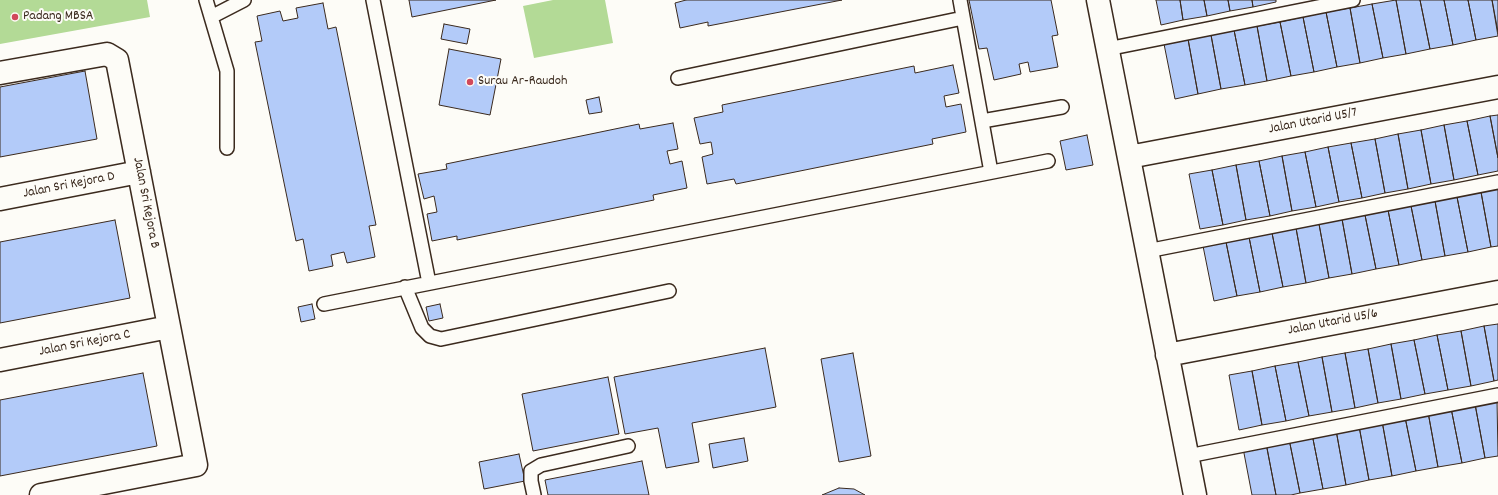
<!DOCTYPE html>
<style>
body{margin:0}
canvas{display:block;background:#fdfcf7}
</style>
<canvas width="1498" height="495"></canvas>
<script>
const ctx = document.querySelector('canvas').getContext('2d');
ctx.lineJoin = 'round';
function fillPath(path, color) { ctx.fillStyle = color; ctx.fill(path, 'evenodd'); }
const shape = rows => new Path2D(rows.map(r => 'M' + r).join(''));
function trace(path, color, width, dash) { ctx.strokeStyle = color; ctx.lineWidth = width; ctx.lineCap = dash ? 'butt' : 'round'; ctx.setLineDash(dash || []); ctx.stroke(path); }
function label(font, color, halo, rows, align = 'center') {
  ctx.font = font + ' Dekko,sans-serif'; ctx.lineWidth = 4; ctx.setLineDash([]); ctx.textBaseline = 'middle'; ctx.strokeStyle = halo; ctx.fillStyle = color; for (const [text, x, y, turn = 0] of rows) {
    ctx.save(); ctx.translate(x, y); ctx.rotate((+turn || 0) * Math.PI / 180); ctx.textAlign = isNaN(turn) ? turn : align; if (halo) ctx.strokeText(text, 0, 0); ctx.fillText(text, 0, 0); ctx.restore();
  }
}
fillPath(shape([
 [0,0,147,0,150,17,0,44],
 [553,0,605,0,613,43,534,58,523,6]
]), '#b3da96');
const building = shape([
 [409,0,496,0,412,17,409,0],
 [686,0,842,0,708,26,708,22,680,28,675,3,686,0],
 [969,0,1051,0,1058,35,1052,36,1058,67,1030,72,1028,62,1019,64,1021,74,994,80,987,48,979,49,969,0],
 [1156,0,1180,0,1183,20,1161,25,1156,0],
 [1180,0,1204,0,1207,16,1183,20,1180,0],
 [1204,0,1228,0,1230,11,1207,16,1204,0],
 [1228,0,1252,0,1253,7,1230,11,1228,0],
 [1252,0,1276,0,1276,2,1253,7,1252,0],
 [1396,0,1420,0,1430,49,1406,54,1396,0],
 [1396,0,1406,54,1383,58,1372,4,1396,0],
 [1420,0,1444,0,1453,45,1430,49,1420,0],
 [1444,0,1468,0,1476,40,1453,45,1444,0],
 [1468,0,1492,0,1498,36,1476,40,1468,0],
 [1492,0,1498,0,1498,32,1492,0],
 [323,3,328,29,336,27,376,225,369,226,375,257,347,263,344,252,331,255,333,266,309,271,303,239,296,241,255,42,262,41,257,16,280,11,283,21,298,18,296,8,323,3],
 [1372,4,1383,58,1360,63,1350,8,1372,4],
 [1350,8,1360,63,1337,67,1326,12,1350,8],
 [1326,12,1337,67,1314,72,1303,17,1326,12],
 [1303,17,1314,72,1291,76,1280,22,1303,17],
 [1280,22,1291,76,1267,81,1257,26,1280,22],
 [444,24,470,29,467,44,441,39,444,24],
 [1257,26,1267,81,1245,85,1234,30,1257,26],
 [1234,30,1245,85,1221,89,1211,35,1234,30],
 [1211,35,1221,89,1198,94,1188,39,1211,35],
 [1188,39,1198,94,1175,99,1164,44,1188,39],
 [449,49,501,59,490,115,439,105,449,49],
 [953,65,959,93,944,96,946,107,961,104,966,132,932,139,933,144,736,184,734,179,707,184,702,157,713,154,711,142,700,144,694,118,723,112,722,105,914,66,915,73,953,65],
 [85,71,97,139,0,157,0,87,85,71],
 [599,97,602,112,589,114,586,100,599,97],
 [1498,115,1498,158,1490,116,1498,115],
 [1490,116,1498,158,1498,171,1478,175,1467,121,1490,116],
 [1467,121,1478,175,1454,180,1444,125,1467,121],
 [673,123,678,149,667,151,670,164,682,161,687,188,653,195,654,200,457,240,457,236,432,241,427,214,437,212,434,196,424,199,418,174,447,169,446,164,639,124,640,129,673,123],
 [1444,125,1454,180,1431,184,1421,130,1444,125],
 [1421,130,1431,184,1408,189,1398,134,1421,130],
 [1398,134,1408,189,1385,193,1375,139,1398,134],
 [1087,135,1093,165,1066,170,1060,141,1087,135],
 [1375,139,1385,193,1362,198,1351,143,1375,139],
 [1351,143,1362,198,1339,202,1328,147,1351,143],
 [1328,147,1339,202,1316,207,1305,152,1328,147],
 [1305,152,1316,207,1292,211,1282,156,1305,152],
 [1282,156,1292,211,1270,216,1259,161,1282,156],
 [1259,161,1270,216,1246,220,1236,165,1259,161],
 [1236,165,1246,220,1223,225,1212,170,1236,165],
 [1212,170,1223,225,1200,229,1189,174,1212,170],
 [1498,189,1498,246,1491,247,1481,192,1498,189],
 [1481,192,1491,247,1468,252,1457,197,1481,192],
 [1457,197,1468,252,1445,256,1435,201,1457,197],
 [1435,201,1445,256,1422,260,1411,206,1435,201],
 [1411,206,1422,260,1399,265,1388,210,1411,206],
 [1388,210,1399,265,1376,269,1365,215,1388,210],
 [1365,215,1376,269,1352,274,1342,219,1365,215],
 [1342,219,1352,274,1329,278,1319,224,1342,219],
 [115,220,130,298,0,323,0,242,115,220],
 [1319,224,1329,278,1306,283,1296,228,1319,224],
 [1296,228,1306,283,1283,287,1272,233,1296,228],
 [1272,233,1283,287,1260,292,1249,237,1272,233],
 [1249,237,1260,292,1237,296,1226,242,1249,237],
 [1226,242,1237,296,1214,301,1203,246,1226,242],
 [312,304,315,319,301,322,298,307,312,304],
 [440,304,443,318,429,321,426,307,440,304],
 [1498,324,1498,380,1494,381,1484,326,1498,324],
 [1484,326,1494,381,1471,386,1461,331,1484,326],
 [1461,331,1471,386,1448,390,1437,335,1461,331],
 [1437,335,1448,390,1425,394,1414,340,1437,335],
 [1414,340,1425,394,1401,399,1391,344,1414,340],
 [1391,344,1401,399,1378,403,1368,349,1391,344],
 [765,348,776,407,692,423,699,462,666,468,658,428,625,434,614,377,765,348],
 [1368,349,1378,403,1355,408,1345,353,1368,349],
 [853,353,871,456,839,462,821,359,853,353],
 [1345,353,1355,408,1332,412,1322,357,1345,353],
 [1322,357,1332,412,1309,416,1298,362,1322,357],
 [1298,362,1309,416,1286,421,1275,366,1298,362],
 [1275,366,1286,421,1262,425,1252,371,1275,366],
 [1252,371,1262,425,1239,430,1229,375,1252,371],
 [143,373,157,446,0,476,0,400,143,373],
 [608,377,619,434,533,451,522,394,608,377],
 [1497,399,1498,456,1485,458,1475,404,1497,399],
 [1475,404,1485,458,1462,463,1451,408,1475,404],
 [1451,408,1462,463,1438,467,1428,412,1451,408],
 [1428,412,1438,467,1416,471,1405,417,1428,412],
 [1405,417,1416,471,1392,476,1382,421,1405,417],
 [1382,421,1392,476,1369,480,1359,426,1382,421],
 [1359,426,1369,480,1346,485,1336,430,1359,426],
 [1336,430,1346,485,1323,489,1312,434,1336,430],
 [1312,434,1323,489,1300,493,1289,439,1312,434],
 [744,438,748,461,713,468,709,444,744,438],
 [1289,439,1300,493,1291,495,1276,495,1266,443,1289,439],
 [1266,443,1276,495,1252,495,1243,448,1266,443],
 [519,454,525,481,484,489,479,462,519,454],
 [642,461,649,495,548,495,545,480,642,461],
 [839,488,854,489,865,495,822,495,839,488]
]);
fillPath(building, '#b3cbf9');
trace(building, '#3b2a1e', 1);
const lane = shape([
 [206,0,227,71,227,148],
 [373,0,429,283],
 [960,0,991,172],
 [211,17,244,0],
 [1107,49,1353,0],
 [678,78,963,18],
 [982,121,1062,107],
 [1147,251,1498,182],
 [405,287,422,328,430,336,441,339,669,291],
 [324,304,1048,161],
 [1188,456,1498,395],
 [534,495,531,481,531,471,541,465,628,446]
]);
const street = shape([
 [1098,0,1195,495],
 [0,73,107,54,117,60,196,465,41,495],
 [1129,157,1498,87],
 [0,199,139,172],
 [1167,355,1498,292],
 [0,360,169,327]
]);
trace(lane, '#3b2a1e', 16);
trace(street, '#3b2a1e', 25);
trace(lane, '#fdfcf7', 13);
trace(street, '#fdfcf7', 22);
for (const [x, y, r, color] of [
 [15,17,4,"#d1495b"],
 [470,82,4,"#d1495b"]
]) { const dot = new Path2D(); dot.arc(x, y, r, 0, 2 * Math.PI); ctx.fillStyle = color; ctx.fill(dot); trace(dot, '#fdfcf7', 1.5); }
label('14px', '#3b2a1e', '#fdfcf7', [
 ["Padang MBSA",23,17],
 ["Surau Ar-Raudoh",478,82]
], 'left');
label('14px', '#3b2a1e', '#fdfcf7', [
 ["Jalan Utarid U5/7",1313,122,-11],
 ["Jalan Sri Kejora D",69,186,-11],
 ["Jalan Sri Kejora B",145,203,79],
 ["Jalan Utarid U5/6",1333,323,-11],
 ["Jalan Sri Kejora C",85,344,-11]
]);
</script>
